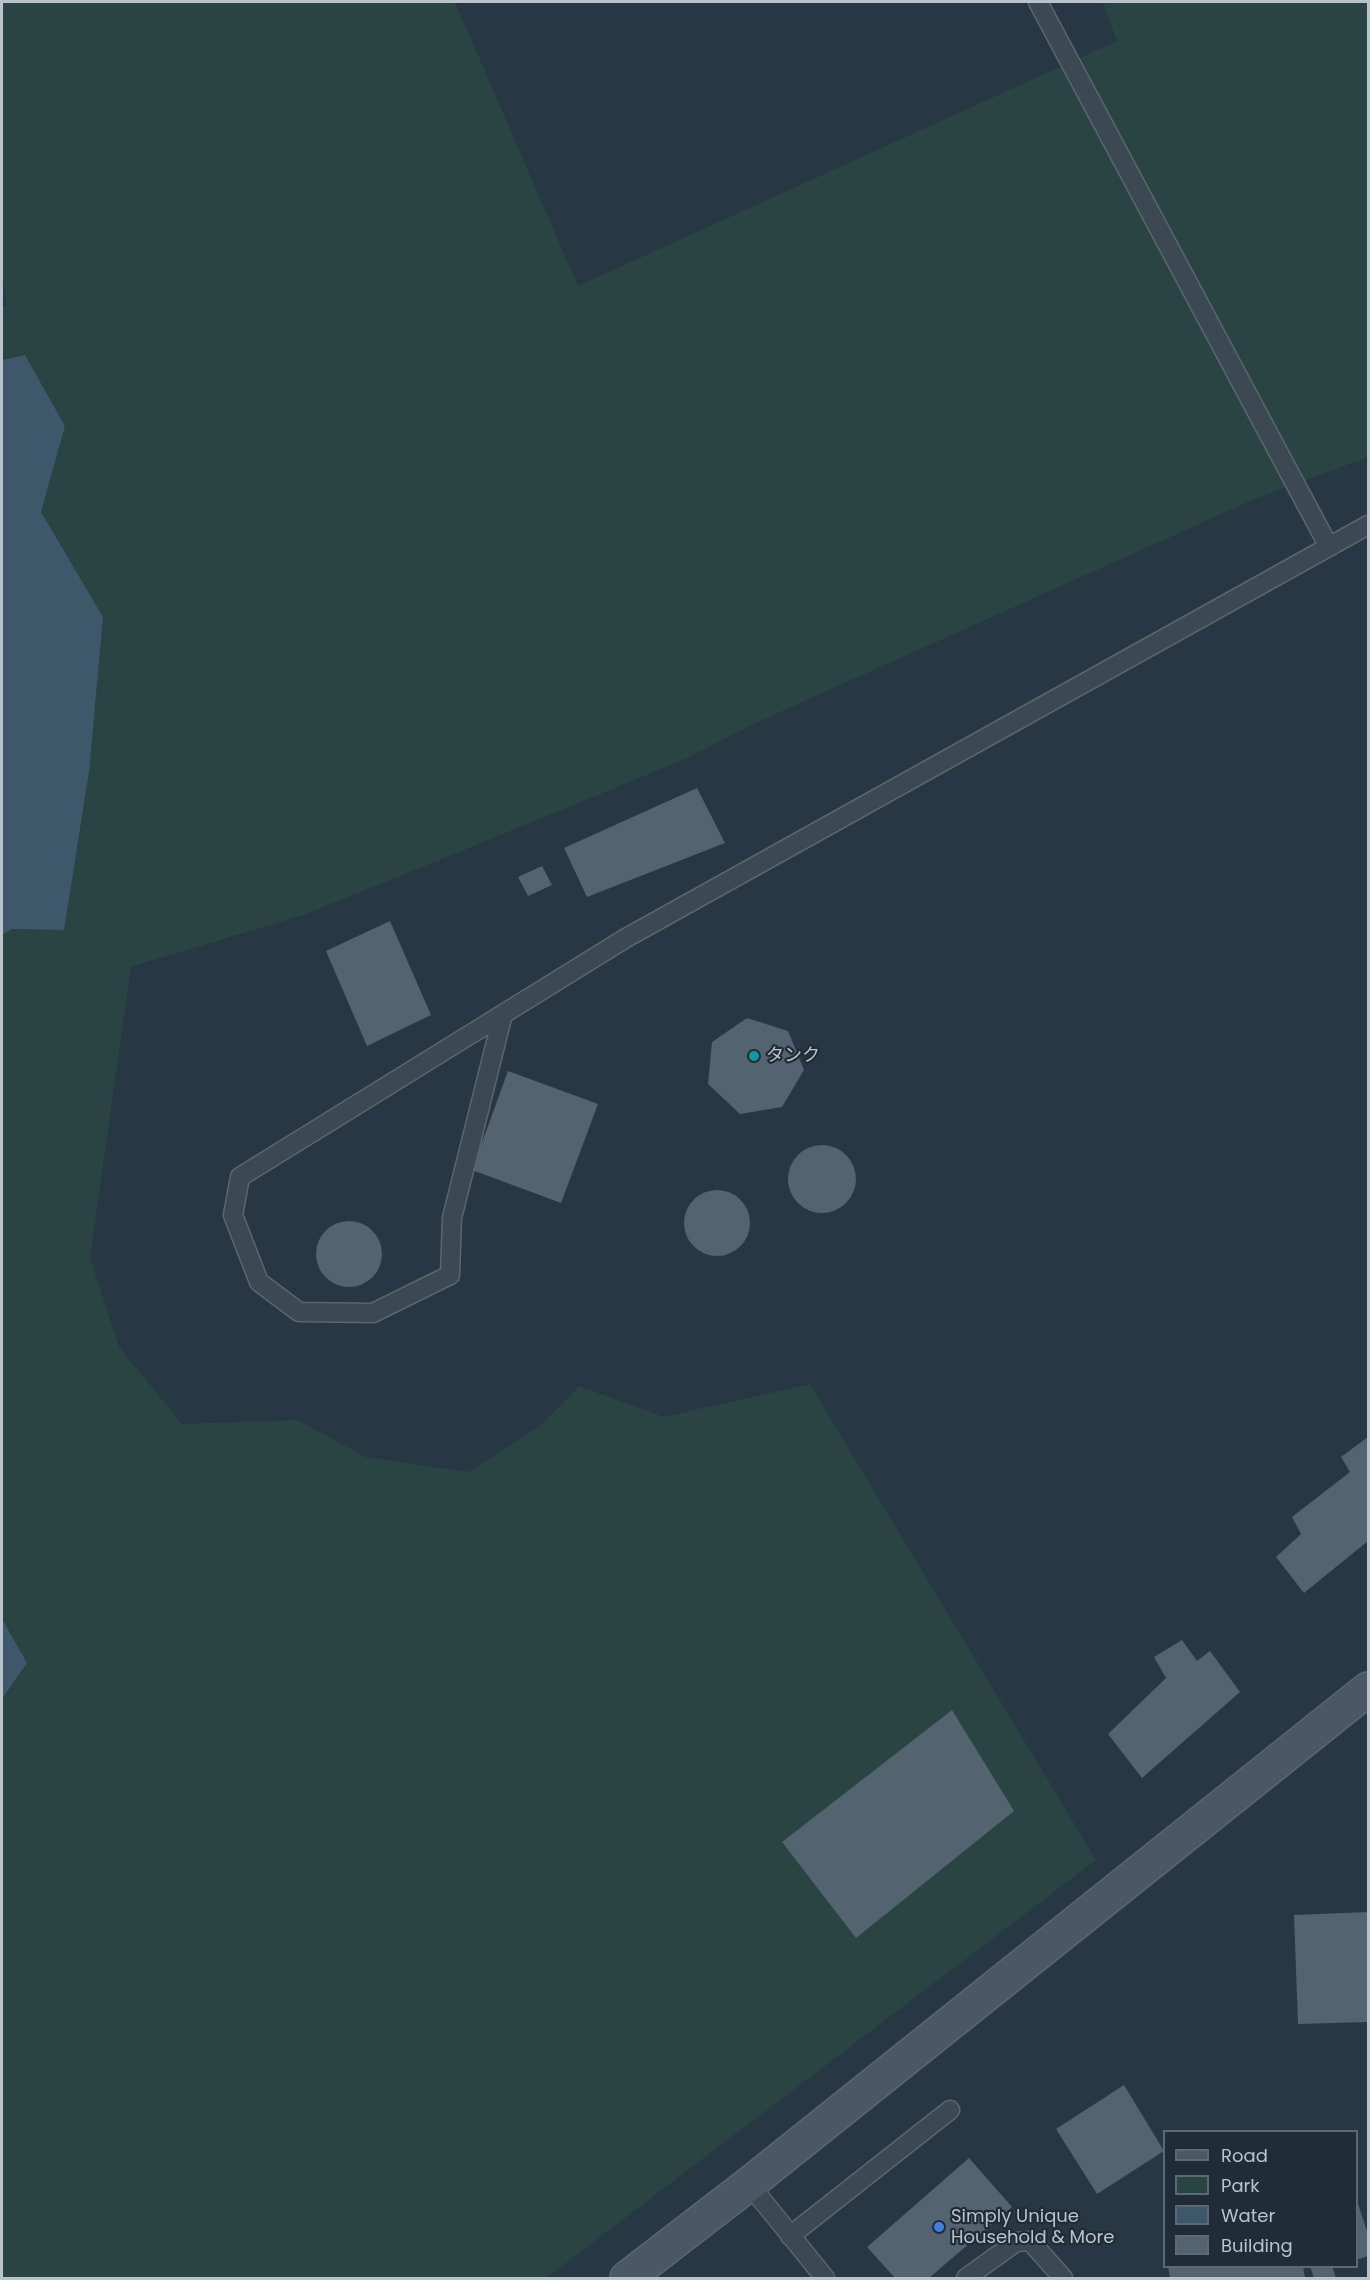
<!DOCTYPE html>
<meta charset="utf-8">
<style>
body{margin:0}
#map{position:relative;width:1370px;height:2280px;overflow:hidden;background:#273743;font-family:Poppins,sans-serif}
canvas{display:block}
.frame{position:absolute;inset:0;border:3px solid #b9c3cc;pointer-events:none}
.legend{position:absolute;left:1163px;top:2130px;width:195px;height:138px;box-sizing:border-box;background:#202d38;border:2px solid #5d6973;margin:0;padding:8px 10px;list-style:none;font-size:18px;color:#b9c3cc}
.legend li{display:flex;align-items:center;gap:12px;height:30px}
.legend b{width:30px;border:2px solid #5d6973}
</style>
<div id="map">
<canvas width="1370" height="2280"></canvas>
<div class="frame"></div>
<ul class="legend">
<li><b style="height:8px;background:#4a5865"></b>Road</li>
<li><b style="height:16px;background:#294443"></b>Park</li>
<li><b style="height:16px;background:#3e586b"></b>Water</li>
<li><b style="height:16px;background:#536470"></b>Building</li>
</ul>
</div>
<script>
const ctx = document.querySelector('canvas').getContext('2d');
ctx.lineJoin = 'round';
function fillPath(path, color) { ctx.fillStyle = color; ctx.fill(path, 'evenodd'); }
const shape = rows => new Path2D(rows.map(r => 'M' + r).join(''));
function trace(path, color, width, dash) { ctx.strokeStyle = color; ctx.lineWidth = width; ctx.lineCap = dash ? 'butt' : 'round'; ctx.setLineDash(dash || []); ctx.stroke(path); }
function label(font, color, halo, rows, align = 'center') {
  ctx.font = font + ' Poppins,"Noto Sans JP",sans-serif'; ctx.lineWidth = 4.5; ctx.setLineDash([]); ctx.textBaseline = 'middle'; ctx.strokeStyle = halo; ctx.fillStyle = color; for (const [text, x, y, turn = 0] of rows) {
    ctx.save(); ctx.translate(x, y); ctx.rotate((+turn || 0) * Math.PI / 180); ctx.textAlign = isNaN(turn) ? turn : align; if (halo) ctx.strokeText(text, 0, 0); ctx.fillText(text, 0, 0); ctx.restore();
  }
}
fillPath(shape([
 [2,2,455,2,578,286,1117,41,1103,2,1368,2,1368,457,1255,499,760,721,683,760,469,848,303,915,131,967,90,1258,119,1347,182,1424,298,1420,365,1457,468,1472,540,1426,579,1386,664,1417,810,1384,1096,1860,546,2278,2,2278,2,1699,27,1663,2,1619,2,935,12,929,63,930,87,788,41,512,65,426,25,355,2,360,2,307,7,306,2,275]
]), '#294443');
fillPath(shape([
 [25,355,65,426,41,512,103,617,89,772,64,930,12,929,2,935,2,360],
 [2,1619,27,1663,2,1699]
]), '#3e586b');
fillPath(shape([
 [697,788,725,843,587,897,564,848],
 [542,866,552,885,528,896,518,877],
 [390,921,431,1015,367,1046,326,951],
 [747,1018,788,1031,804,1070,782,1107,740,1114,708,1084,712,1042],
 [508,1071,598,1104,561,1203,472,1170],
 '788 1179a34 34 0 1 1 68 0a34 34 0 1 1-68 0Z',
 '684 1223a33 33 0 1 1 66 0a33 33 0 1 1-66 0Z',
 '316 1254a33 33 0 1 1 66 0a33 33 0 1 1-66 0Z',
 [1368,1437,1368,1541,1304,1593,1276,1557,1301,1534,1292,1517,1350,1472,1341,1457],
 [1182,1640,1197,1661,1210,1651,1240,1692,1142,1778,1108,1734,1166,1678,1154,1657],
 [952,1710,1014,1811,856,1938,782,1842],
 [1368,1912,1368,2022,1298,2024,1294,1915],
 [1124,2085,1164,2151,1097,2194,1056,2129],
 [969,2158,1012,2207,929,2278,895,2278,867,2247],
 [1356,2198,1368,2234,1368,2256,1356,2260],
 [1168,2266,1303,2266,1305,2278,1170,2278],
 [1310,2266,1332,2266,1336,2278,1314,2278]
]), '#536470');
const lane = shape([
 [1038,2,1329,547],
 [503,1014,452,1218,450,1275,373,1313,299,1312,259,1282,233,1215,240,1177,626,938,1368,525],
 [749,2184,825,2278],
 [790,2236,950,2110],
 [966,2278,1016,2242,1030,2241,1063,2278]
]);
const secondary = shape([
 [627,2278,749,2184,1368,1689]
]);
trace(lane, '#5a6670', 21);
trace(secondary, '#5a6670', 36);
trace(lane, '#3c4852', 18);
trace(secondary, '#4a5865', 33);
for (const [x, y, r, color] of [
 [754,1056,6,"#0f9aa8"],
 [939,2227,6,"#3f7fe0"]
]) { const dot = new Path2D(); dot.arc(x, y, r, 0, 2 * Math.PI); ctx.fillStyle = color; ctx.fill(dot); trace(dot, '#202d38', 2); }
label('18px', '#b9c3cc', '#202d38', [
 ["タンク",766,1056],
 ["Simply Unique",951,2217],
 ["Household & More",951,2238]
], 'left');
</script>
